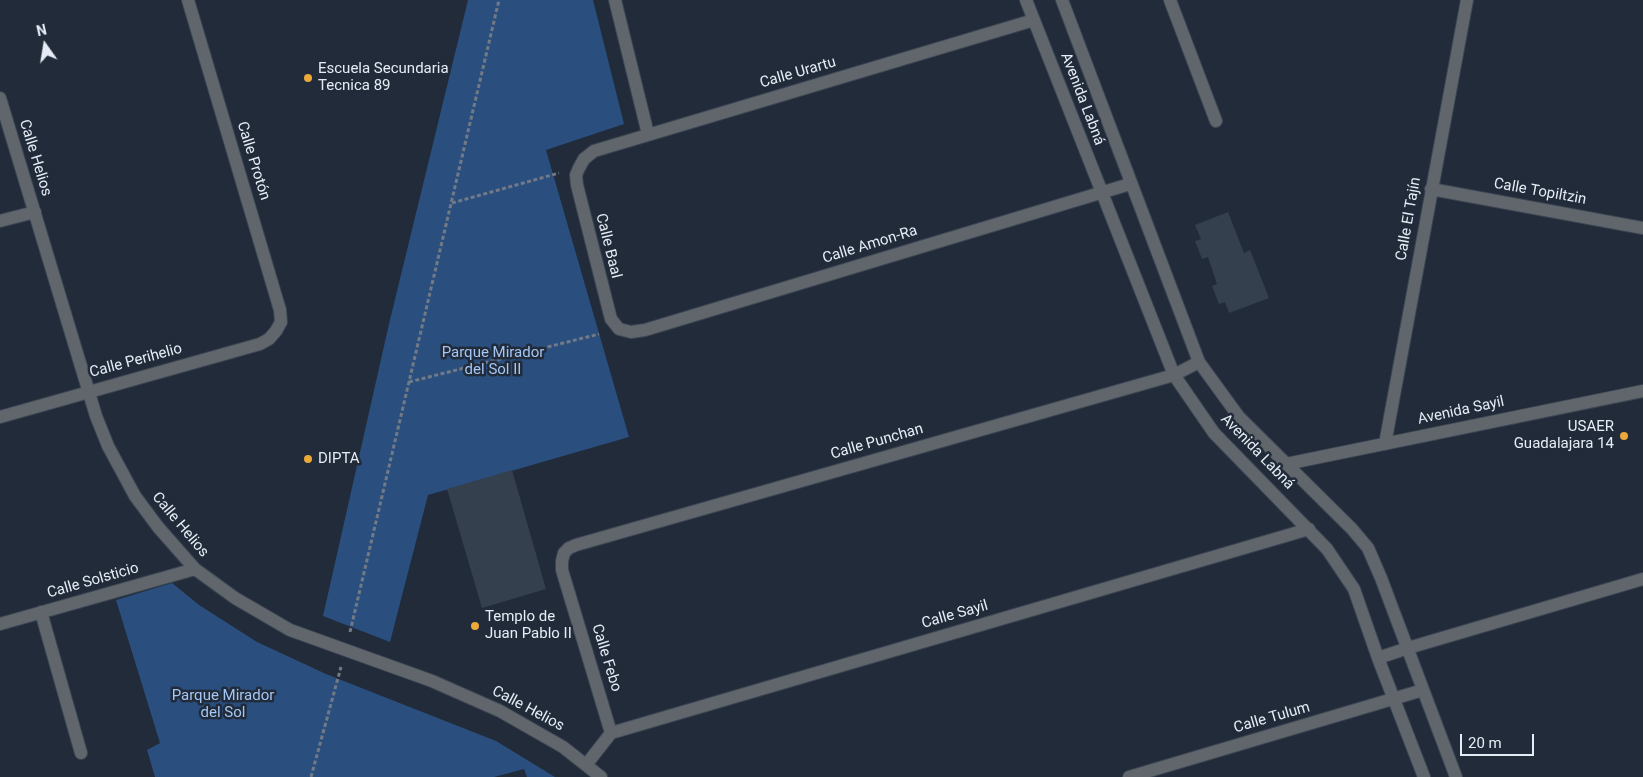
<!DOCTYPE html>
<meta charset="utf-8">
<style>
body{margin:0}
#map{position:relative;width:1643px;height:777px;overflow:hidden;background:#212b39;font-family:Roboto,sans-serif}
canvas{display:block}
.north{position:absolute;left:20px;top:20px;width:50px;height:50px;-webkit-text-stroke:4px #212b39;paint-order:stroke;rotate:347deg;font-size:14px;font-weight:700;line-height:20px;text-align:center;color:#e5ecf5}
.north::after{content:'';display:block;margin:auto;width:18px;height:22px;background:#e5ecf5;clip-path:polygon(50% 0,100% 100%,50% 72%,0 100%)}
.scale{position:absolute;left:1460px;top:734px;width:74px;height:22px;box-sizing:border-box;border:2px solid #e5ecf5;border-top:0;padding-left:6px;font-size:15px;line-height:18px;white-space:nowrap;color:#e5ecf5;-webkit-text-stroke:4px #212b39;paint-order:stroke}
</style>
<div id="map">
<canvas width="1643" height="777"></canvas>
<div class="north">N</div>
<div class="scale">20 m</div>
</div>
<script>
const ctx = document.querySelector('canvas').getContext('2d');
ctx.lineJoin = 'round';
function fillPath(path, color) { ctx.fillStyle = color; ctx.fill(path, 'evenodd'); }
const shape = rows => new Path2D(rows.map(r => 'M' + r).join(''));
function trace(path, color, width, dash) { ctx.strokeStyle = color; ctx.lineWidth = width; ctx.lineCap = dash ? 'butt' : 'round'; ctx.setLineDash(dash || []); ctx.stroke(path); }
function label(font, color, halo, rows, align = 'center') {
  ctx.font = font + ' Roboto,sans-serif'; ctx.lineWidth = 5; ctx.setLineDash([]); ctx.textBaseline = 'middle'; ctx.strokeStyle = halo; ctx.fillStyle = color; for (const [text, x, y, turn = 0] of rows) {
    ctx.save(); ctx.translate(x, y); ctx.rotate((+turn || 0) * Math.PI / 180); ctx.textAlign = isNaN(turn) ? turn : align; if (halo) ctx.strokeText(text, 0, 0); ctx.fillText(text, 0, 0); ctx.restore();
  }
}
fillPath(shape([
 [468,0,593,0,624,124,546,150,629,437,428,495,390,642,323,616,389,324],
 [172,583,199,605,257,642,326,674,496,741,555,777,527,777,524,769,494,777,155,777,147,750,160,743,116,600]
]), '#2a4f7f');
fillPath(shape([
 [1228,212,1244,253,1250,250,1269,298,1229,313,1225,302,1219,304,1212,286,1217,284,1208,257,1202,259,1195,241,1201,239,1195,225],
 [512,470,546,589,482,608,447,489]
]), '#35404f');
const minor = shape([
 [615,0,648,134],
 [1026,0,1174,375,1214,433,1327,549,1354,589,1378,658,1424,777],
 [1062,0,1199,362,1239,417,1352,529,1368,548,1381,578,1456,777],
 [1170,0,1216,121],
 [1034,20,594,151,584,159,579,168,576,175,577,185,611,319,619,329,631,332,645,330,1130,184],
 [0,98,96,416,108,446,135,496,158,527,195,569,235,598,290,630,432,681,500,711,563,747,601,777],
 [1431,189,1643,228],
 [0,221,35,212],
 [0,417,260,344,269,339,276,331,281,322,280,310,188,0],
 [1385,444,1467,0],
 [1286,464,1643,391],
 [41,612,81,753],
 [0,624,195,569],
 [1378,658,1408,648,1643,579],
 [611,733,562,570,562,561,564,553,569,548,576,545,1174,375,1199,362],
 [611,733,1309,529],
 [586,765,611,733],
 [1129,777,1423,690]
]);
trace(minor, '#3c4653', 14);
trace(shape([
 [452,203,559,173],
 [409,382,599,334],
 [350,632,499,0],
 [311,777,341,667]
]), '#717a86', 3, [4, 2.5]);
trace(minor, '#61666d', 12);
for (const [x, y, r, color] of [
 [308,78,5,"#eca93a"],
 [1624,436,5,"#eca93a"],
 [308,459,5,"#eca93a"],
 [475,626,5,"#eca93a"]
]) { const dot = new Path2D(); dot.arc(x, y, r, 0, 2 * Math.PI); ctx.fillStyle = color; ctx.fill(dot); trace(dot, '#212b39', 2); }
label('15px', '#e5ecf5', '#212b39', [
 ["Escuela Secundaria",318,69],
 ["Tecnica 89",318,86],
 ["USAER",1614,427,"right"],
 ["Guadalajara 14",1614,444,"right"],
 ["DIPTA",318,459],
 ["Templo de",485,617],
 ["Juan Pablo II",485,634]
], 'left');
label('15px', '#e5ecf5', '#212b39', [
 ["Calle Urartu",798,73,-16],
 ["Avenida Labná",1082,99,69],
 ["Calle Helios",35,158,73],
 ["Calle Protón",253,161,73],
 ["Calle Topiltzin",1540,192,10],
 ["Calle El Tajín",1409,219,-80],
 ["Calle Amon-Ra",870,245,-17],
 ["Calle Baal",608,246,76],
 ["Calle Perihelio",136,361,-15],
 ["Avenida Sayil",1461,411,-12],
 ["Calle Punchan",877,442,-16],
 ["Avenida Labná",1257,452,46],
 ["Calle Helios",180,525,50],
 ["Calle Solsticio",93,581,-16],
 ["Calle Sayil",955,615,-16],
 ["Calle Febo",606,658,73],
 ["Calle Helios",528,709,28],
 ["Calle Tulum",1272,718,-16]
]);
label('15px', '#a4c6f4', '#212b39', [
 ["Parque Mirador",493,353],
 ["del Sol II",493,370],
 ["Parque Mirador",223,696],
 ["del Sol",223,713]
]);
</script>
